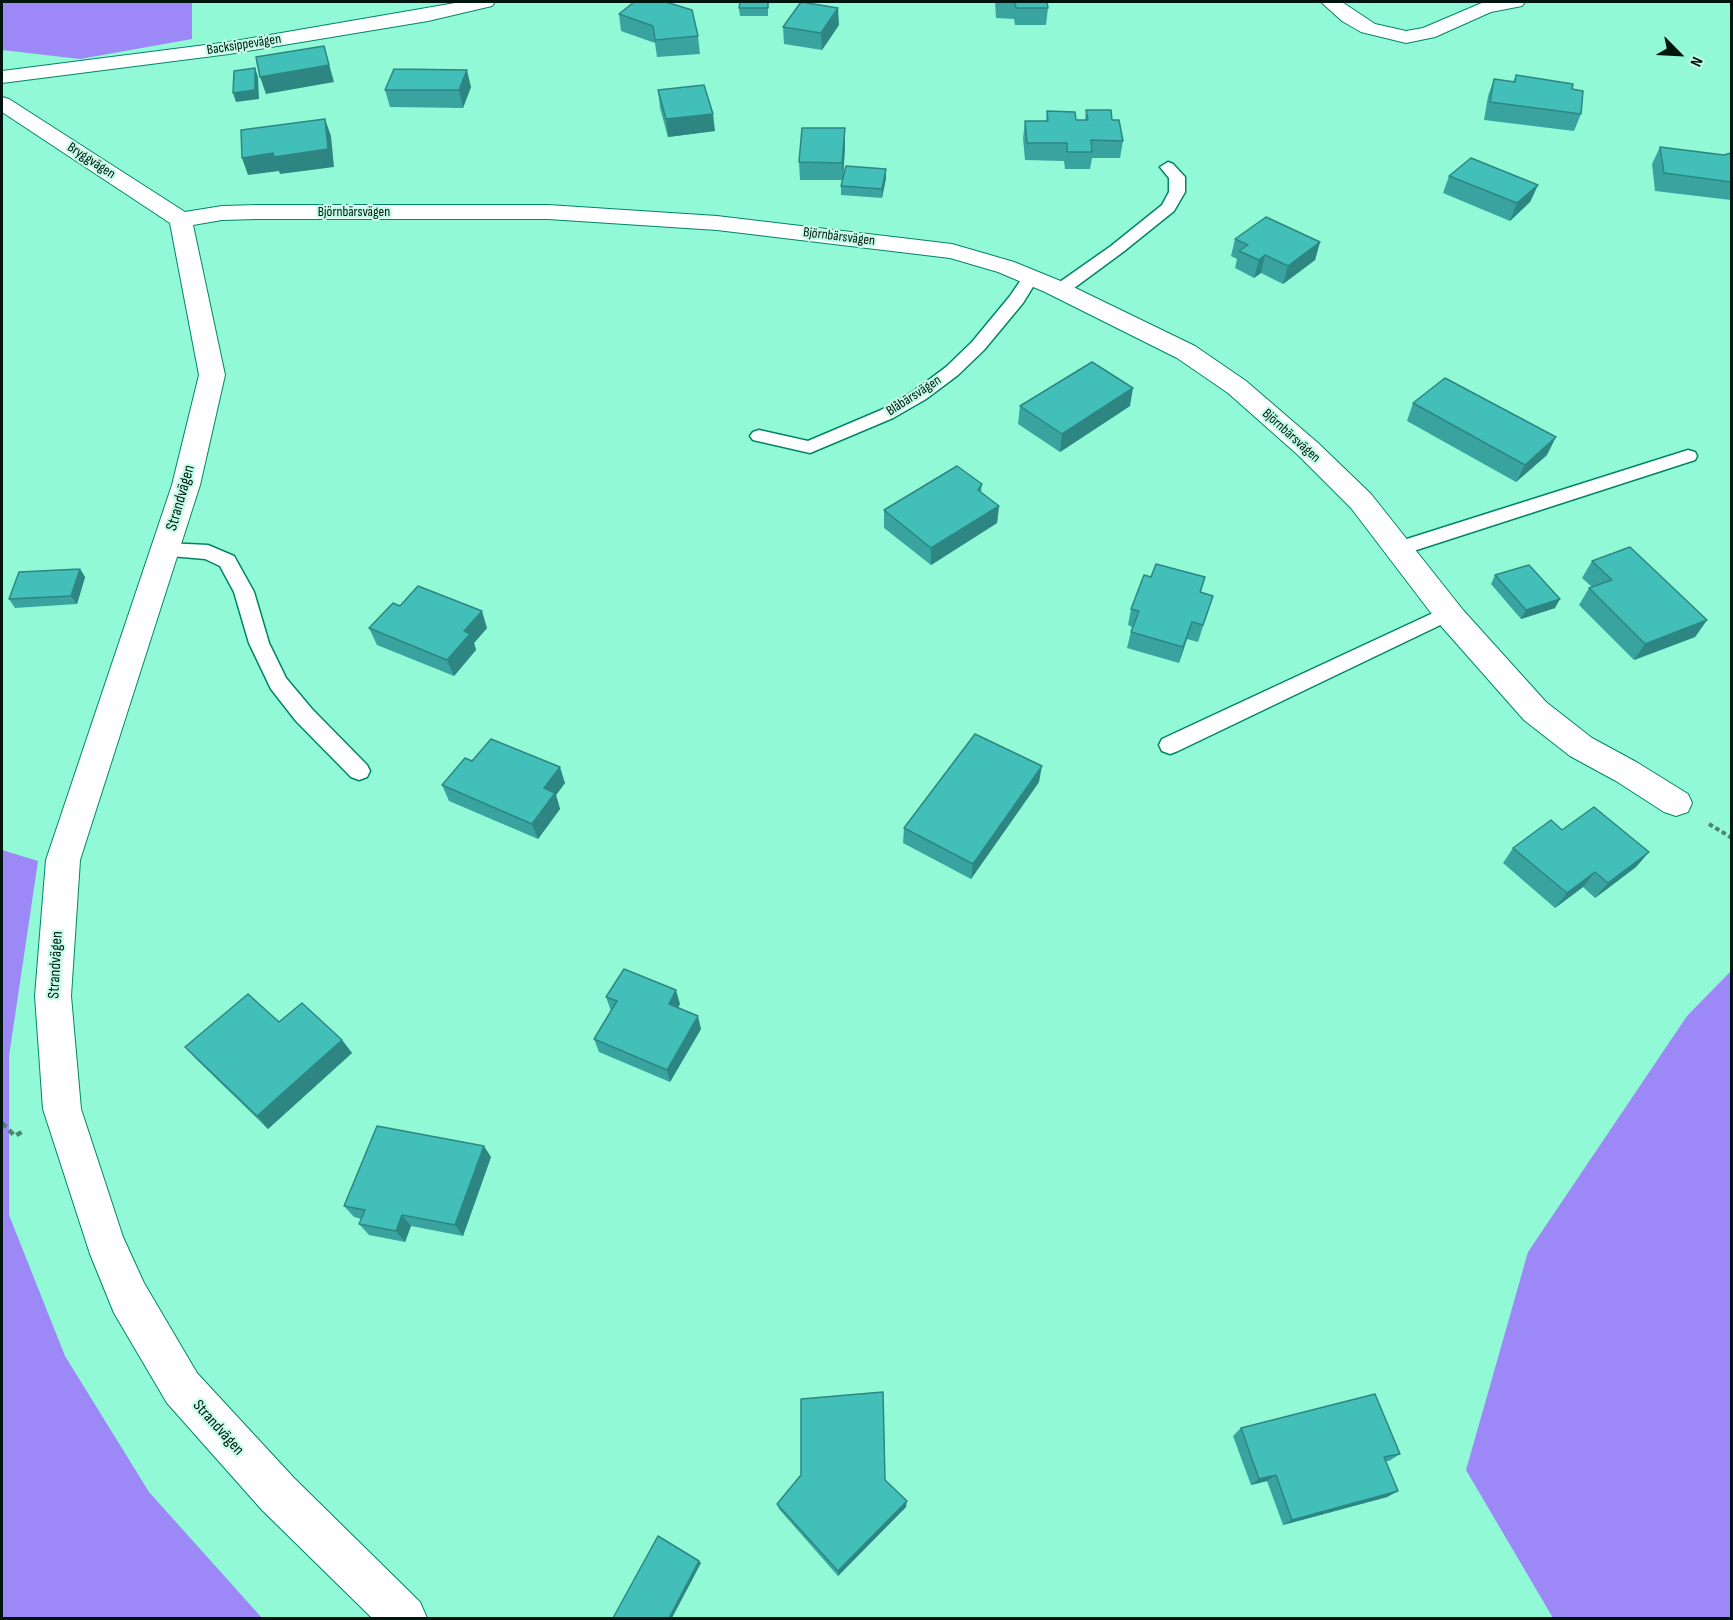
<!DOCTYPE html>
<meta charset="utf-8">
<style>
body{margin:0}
#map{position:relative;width:1733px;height:1620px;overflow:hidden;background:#92f9d6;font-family:"Sofia Sans Condensed",sans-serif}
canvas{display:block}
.frame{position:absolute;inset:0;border:3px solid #01150f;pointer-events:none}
.north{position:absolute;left:1649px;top:24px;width:60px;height:60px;-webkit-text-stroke:4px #c3fde8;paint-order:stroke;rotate:114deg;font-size:16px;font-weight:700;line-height:24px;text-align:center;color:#01150f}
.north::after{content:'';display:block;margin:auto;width:21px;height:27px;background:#01150f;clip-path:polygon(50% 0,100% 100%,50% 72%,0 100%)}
</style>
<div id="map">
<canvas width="1733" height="1620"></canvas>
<div class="frame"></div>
<div class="north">N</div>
</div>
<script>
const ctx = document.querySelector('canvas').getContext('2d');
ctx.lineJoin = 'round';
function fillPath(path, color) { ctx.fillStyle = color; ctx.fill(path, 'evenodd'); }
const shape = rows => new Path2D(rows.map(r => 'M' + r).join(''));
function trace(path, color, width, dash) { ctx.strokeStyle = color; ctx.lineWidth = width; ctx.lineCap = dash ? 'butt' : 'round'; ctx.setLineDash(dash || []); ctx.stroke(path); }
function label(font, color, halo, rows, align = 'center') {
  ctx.font = font + ' "Sofia Sans Condensed",sans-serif'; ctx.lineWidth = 4.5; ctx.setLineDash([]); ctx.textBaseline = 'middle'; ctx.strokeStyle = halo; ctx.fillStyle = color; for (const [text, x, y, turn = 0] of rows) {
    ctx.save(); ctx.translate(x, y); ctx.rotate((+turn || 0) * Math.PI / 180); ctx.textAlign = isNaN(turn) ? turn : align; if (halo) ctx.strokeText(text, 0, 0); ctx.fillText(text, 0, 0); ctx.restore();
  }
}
fillPath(shape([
 [2,2,192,2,192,39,80,59,2,50],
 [2,850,38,861,9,1056,9,1215,65,1356,149,1492,262,1618,2,1618],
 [1731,971,1731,1618,1553,1618,1466,1470,1528,1252,1687,1016]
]), '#9d88f7');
const service = shape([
 [1168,162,1173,164,1185,177,1185,192,1174,211,1123,252,1066,294,1054,294,1052,290,1054,286,1111,246,1162,205,1169,192,1169,178,1160,167,1168,162],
 [1031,272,1039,277,1023,303,984,350,958,375,926,399,893,418,810,453,753,440,750,436,753,432,759,430,808,441,881,410,914,391,946,367,972,342,1010,296,1025,274,1031,272],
 [1688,450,1695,452,1697,456,1695,460,1398,556,1391,554,1388,549,1391,544,1688,450],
 [166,543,208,545,234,556,254,592,269,643,286,678,312,709,367,765,370,771,367,777,359,780,351,777,296,721,271,689,249,643,234,592,220,566,205,559,159,555,156,550,159,545,166,543],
 [1448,606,1455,608,1458,613,1455,618,1178,751,1170,754,1162,751,1159,745,1162,739,1448,606]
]);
const minor = shape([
 [461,2,495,2,492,6,428,21,229,54,2,83,2,71,229,42,461,2],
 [1321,2,1342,2,1375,24,1406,31,1423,28,1484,2,1525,2,1522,6,1491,12,1435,37,1406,43,1361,32,1342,21,1321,2],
 [2,97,9,99,185,212,222,206,257,205,548,205,717,216,952,244,1014,262,1063,282,1195,346,1246,381,1318,443,1371,494,1463,610,1546,702,1592,738,1638,763,1688,794,1692,803,1688,812,1676,816,1664,812,1616,781,1570,756,1524,720,1441,626,1351,508,1298,455,1228,393,1177,358,1045,292,998,272,950,258,717,230,548,219,257,219,222,220,193,225,225,375,200,485,80,860,71,996,81,1109,123,1237,144,1283,197,1373,294,1478,420,1602,427,1618,372,1618,262,1510,167,1403,114,1313,90,1254,43,1109,35,996,46,860,172,485,199,375,170,223,2,112,2,97]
]);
trace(service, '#008568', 3);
trace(minor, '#008568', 2);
trace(shape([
 [1709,824,1732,838]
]), '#4a8773', 4, [4.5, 3]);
trace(shape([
 [2,1123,15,1136,25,1130]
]), '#4a8773', 4.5, [6, 4]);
fillPath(service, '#fff');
fillPath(minor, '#fff');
fillPath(shape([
 [768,2,768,16,740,16,739,8],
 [995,2,1047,2,1048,8,1046,25,1015,25,1014,19,996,18],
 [619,14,698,36,700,54,657,57,655,43,621,31],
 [839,25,822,50,784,44,783,27],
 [1516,75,1572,89,1581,114,1574,131,1484,120,1488,96,1494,79,1513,82],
 [471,87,463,108,390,107,385,90],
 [658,90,715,131,668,137,660,108],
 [1086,110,1112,120,1123,141,1120,158,1092,158,1090,169,1065,169,1064,161,1025,160,1023,138,1025,121,1046,121,1047,111,1076,120,1085,120],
 [845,146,843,178,886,169,886,178,882,198,841,195,841,186,842,180,800,180,799,162],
 [1660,147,1724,155,1731,153,1731,200,1655,191,1652,164],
 [1449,176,1538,185,1530,202,1510,221,1443,193],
 [1235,239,1320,242,1315,260,1283,284,1261,273,1254,278,1235,268,1237,259,1231,256],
 [1413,403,1547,455,1516,482,1407,421],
 [1020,406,1130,406,1060,452,1018,424],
 [982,484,981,493,999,506,997,523,931,565,884,528,884,510],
 [1592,561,1707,620,1695,637,1634,660,1579,605,1589,588,1592,587,1582,578],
 [80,569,85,577,77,604,15,608,9,599],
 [1495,575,1555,608,1521,619,1491,584],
 [1151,577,1205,577,1201,592,1213,596,1198,642,1187,639,1179,663,1127,648,1132,627,1128,625,1131,609],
 [400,606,487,628,474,643,476,650,454,676,377,645,369,628],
 [472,761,565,783,556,795,560,809,538,839,449,801,442,785],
 [1039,782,971,879,903,843,904,828],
 [1562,830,1649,852,1636,867,1595,898,1583,887,1555,908,1503,863,1513,848],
 [606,997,680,1004,678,1008,701,1029,670,1082,599,1052,594,1039,611,1011],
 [279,1022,342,1040,352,1053,268,1129,197,1060,185,1047],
 [491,1157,463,1236,411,1226,405,1242,369,1235,359,1224,361,1219,354,1217,344,1206],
 [1241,1428,1400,1454,1389,1461,1386,1461,1398,1491,1387,1497,1283,1525,1267,1481,1251,1485,1233,1436],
 [885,1480,906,1507,838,1576,779,1509,777,1504]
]), '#39a49f');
fillPath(shape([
 [838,8,839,25,822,50,821,33],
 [324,46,334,82,266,94,260,77],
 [255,68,258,77,259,99,236,102,233,93],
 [467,70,471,87,463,108,459,90],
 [713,114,715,131,668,137,666,119],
 [325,119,331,136,334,167,280,174,279,171,248,175,242,158],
 [845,128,845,146,843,180,842,163],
 [886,169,886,178,882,198,882,189],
 [1538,185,1530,202,1510,221,1517,203],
 [1320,242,1315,260,1283,284,1288,266],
 [1265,255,1261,273,1254,278,1259,260],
 [1133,388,1130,406,1060,452,1062,434],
 [1556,437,1547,455,1516,482,1525,465],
 [999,506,997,523,931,565,931,548],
 [80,569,85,577,77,604,71,596],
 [1560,599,1555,608,1521,619,1526,610],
 [482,611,487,628,474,643,476,650,454,676,447,660,464,631],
 [1707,620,1695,637,1634,660,1645,644],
 [1192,622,1187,639,1179,663,1183,647],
 [1042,766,1039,782,971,879,973,864],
 [560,767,565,783,556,795,560,809,538,839,532,824,544,788],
 [1649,852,1636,867,1595,898,1608,883],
 [1595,872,1583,887,1555,908,1567,893],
 [676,990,680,1004,672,1017,669,1004],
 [698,1016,701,1029,670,1082,667,1070],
 [342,1040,352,1053,268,1129,257,1116],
 [484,1146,491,1157,463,1236,455,1225],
 [402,1215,411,1226,405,1242,396,1231],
 [1276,1475,1267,1481,1251,1485,1259,1479],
 [1398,1491,1387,1497,1283,1525,1292,1520],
 [907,1501,906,1507,838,1576,838,1571],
 [699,1561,701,1563,672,1618,669,1618]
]), '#2e8682');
const building = shape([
 [634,2,666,2,692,10,698,36,655,40,653,26,619,14,634,2],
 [740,2,768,2,768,8,739,8,740,2],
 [801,2,838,8,821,33,783,27,801,2],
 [998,2,1047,2,1048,8,1016,8,1015,2,998,2],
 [324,46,329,65,260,77,256,57,324,46],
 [255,68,255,90,233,93,234,71,255,68],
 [394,69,467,70,459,90,385,90,394,69],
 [1516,75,1573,84,1572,89,1583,91,1581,114,1490,102,1494,79,1515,82,1516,75],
 [704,85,713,114,666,119,658,90,704,85],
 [1086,110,1111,110,1112,120,1119,120,1123,141,1091,140,1092,152,1067,152,1067,143,1027,143,1025,121,1048,121,1047,111,1075,112,1076,120,1088,120,1086,110],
 [325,119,328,149,274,157,273,153,242,158,241,130,325,119],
 [802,128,845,128,842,163,799,162,802,128],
 [1660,147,1724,155,1731,153,1731,182,1664,173,1660,147],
 [1471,158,1538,185,1517,203,1449,176,1471,158],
 [846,166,886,169,882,189,841,186,846,166],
 [1266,217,1320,242,1288,266,1265,255,1259,260,1239,251,1248,245,1235,239,1266,217],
 [1092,362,1133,388,1062,434,1020,406,1092,362],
 [1445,378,1556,437,1525,465,1413,403,1445,378],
 [957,466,982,484,978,490,999,506,931,548,884,510,957,466],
 [1630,547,1707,620,1645,644,1589,588,1612,580,1592,561,1630,547],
 [1156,564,1205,577,1200,592,1213,596,1203,625,1192,622,1183,647,1131,632,1139,611,1131,609,1144,575,1151,577,1156,564],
 [1529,565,1560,599,1526,610,1495,575,1529,565],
 [80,569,71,596,9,599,19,572,80,569],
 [418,586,482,611,464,631,470,634,447,660,369,628,393,603,400,606,418,586],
 [975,734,1042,766,973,864,904,828,975,734],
 [491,739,560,767,544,788,555,793,532,824,442,785,465,758,472,761,491,739],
 [1594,807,1649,852,1608,883,1595,872,1567,893,1513,848,1551,820,1562,830,1594,807],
 [624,969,676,990,669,1004,698,1016,667,1070,594,1039,617,1001,606,997,624,969],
 [248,994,279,1022,302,1003,342,1040,257,1116,185,1047,248,994],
 [377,1126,484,1146,455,1225,402,1215,396,1231,359,1224,365,1210,344,1206,377,1126],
 [883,1392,885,1480,907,1501,838,1571,777,1504,801,1475,801,1399,883,1392],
 [1375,1394,1400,1454,1384,1457,1398,1491,1292,1520,1276,1475,1259,1479,1241,1428,1375,1394],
 [658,1536,699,1561,669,1618,613,1618,658,1536]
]);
fillPath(building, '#42bfb9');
trace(building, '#2e8682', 1.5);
label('14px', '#01150f', '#c3fde8', [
 ["Backsippevägen",244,45,-9],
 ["Bryggvägen",91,161,33],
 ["Björnbärsvägen",354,212],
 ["Björnbärsvägen",839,237,7],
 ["Blåbärsvägen",914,396,-33],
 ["Björnbärsvägen",1291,436,42]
]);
label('16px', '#01150f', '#c3fde8', [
 ["Strandvägen",181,498,-74],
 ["Strandvägen",56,965,-87],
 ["Strandvägen",218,1428,48]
]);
</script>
